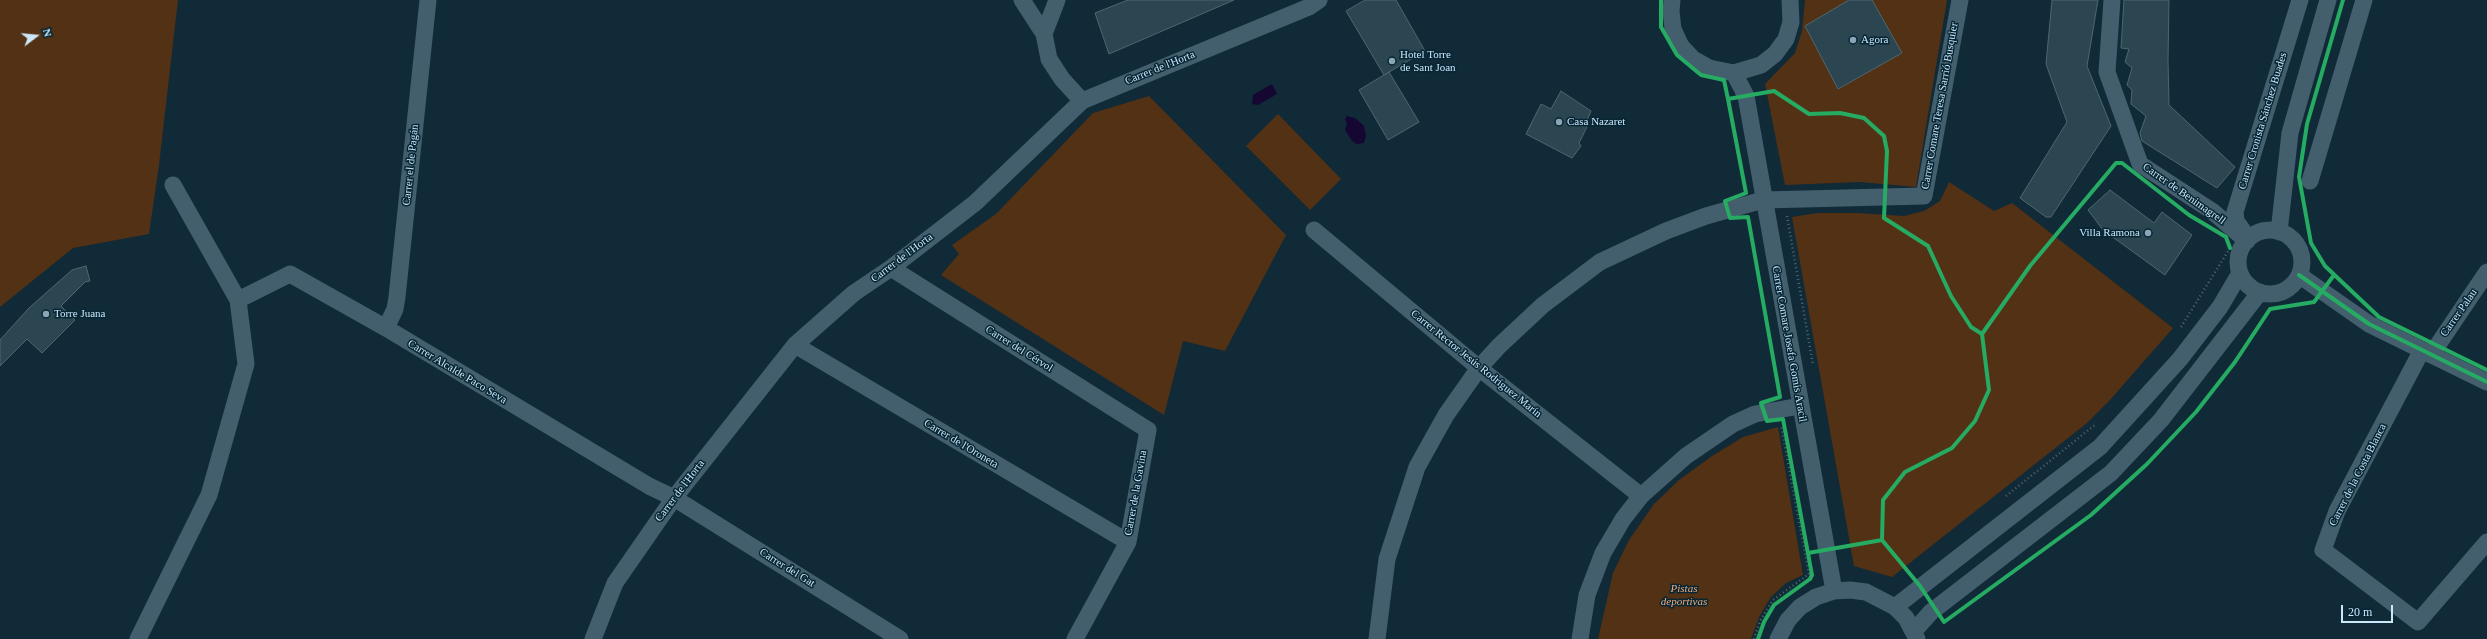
<!DOCTYPE html>
<meta charset="utf-8">
<style>
body{margin:0}
#map{position:relative;width:2487px;height:639px;overflow:hidden;background:#102a37;font-family:Georgia,serif}
canvas{display:block}
.north{position:absolute;left:16px;top:16px;width:40px;height:40px;-webkit-text-stroke:3px #072635;paint-order:stroke;rotate:74deg;font-size:11px;font-weight:700;line-height:16px;text-align:center;color:#cbe7f9}
.north::after{content:'';display:block;margin:auto;width:14px;height:18px;background:#cbe7f9;clip-path:polygon(50% 0,100% 100%,50% 72%,0 100%)}
.scale{position:absolute;left:2341px;top:605px;width:52px;height:18px;box-sizing:border-box;border:2px solid #cbe7f9;border-top:0;padding-left:5px;font-size:12px;line-height:14px;white-space:nowrap;color:#cbe7f9;-webkit-text-stroke:3px #072635;paint-order:stroke}
</style>
<div id="map">
<canvas width="2487" height="639"></canvas>
<div class="north">N</div>
<div class="scale">20 m</div>
</div>
<script>
const ctx = document.querySelector('canvas').getContext('2d');
ctx.lineJoin = 'round';
function fillPath(path, color) { ctx.fillStyle = color; ctx.fill(path, 'evenodd'); }
const shape = rows => new Path2D(rows.map(r => 'M' + r).join(''));
function trace(path, color, width, dash) { ctx.strokeStyle = color; ctx.lineWidth = width; ctx.lineCap = dash ? 'butt' : 'round'; ctx.setLineDash(dash || []); ctx.stroke(path); }
function label(font, color, halo, rows, align = 'center') {
  ctx.font = font + ' Georgia,serif'; ctx.lineWidth = 3; ctx.setLineDash([]); ctx.textBaseline = 'middle'; ctx.strokeStyle = halo; ctx.fillStyle = color; for (const [text, x, y, turn = 0] of rows) {
    ctx.save(); ctx.translate(x, y); ctx.rotate((+turn || 0) * Math.PI / 180); ctx.textAlign = isNaN(turn) ? turn : align; if (halo) ctx.strokeText(text, 0, 0); ctx.fillText(text, 0, 0); ctx.restore();
  }
}
fillPath(shape([
 [0,0,178,0,159,165,149,234,73,248,0,307],
 [1805,0,1947,0,1916,187,1860,182,1785,185,1765,84,1795,53,1802,31],
 [1149,96,1286,235,1225,351,1183,341,1164,415,941,275,959,254,952,245,996,214,1093,113],
 [1278,114,1341,179,1310,210,1246,146],
 [1949,182,1994,211,2012,203,2173,328,2110,400,2087,423,1892,577,1854,566,1792,217,1817,213,1857,213,1904,216,1924,211,1940,201],
 [1778,427,1803,575,1786,583,1771,597,1759,617,1751,639,1598,639,1613,573,1629,540,1654,504,1679,480,1712,456,1743,437]
]), '#533114');
fillPath(shape([
 [1272,84,1277,94,1258,105,1252,104,1253,95],
 [1347,116,1355,118,1364,126,1366,136,1364,143,1357,144,1352,141,1345,130,1347,124,1345,119]
]), '#150632');
const building = shape([
 [1128,0,1234,0,1109,54,1095,13,1128,0],
 [1365,0,1396,0,1425,51,1384,75,1346,11,1365,0],
 [1849,0,1872,0,1902,53,1838,89,1805,26,1849,0],
 [2052,0,2098,0,2087,66,2111,126,2051,217,2046,217,2020,198,2067,122,2046,64,2052,0],
 [2124,0,2169,0,2168,60,2169,105,2235,167,2217,188,2142,141,2140,133,2146,116,2131,104,2132,90,2127,85,2132,68,2125,62,2129,49,2121,48,2124,0],
 [1389,72,1419,122,1388,140,1359,90,1389,72],
 [1561,91,1591,111,1585,125,1587,127,1579,143,1581,146,1572,158,1526,134,1541,104,1551,109,1561,91],
 [2110,190,2154,223,2162,212,2192,235,2165,275,2103,230,2088,210,2110,190],
 [86,266,90,281,85,282,61,306,75,320,42,353,27,339,0,366,0,340,29,308,72,270,86,266]
]);
fillPath(building, '#2b4650');
trace(building, '#4e6770', 1);
trace(shape([
 [1787,216,1813,365],
 [2181,327,2230,248],
 [2006,496,2096,424],
 [1754,639,1760,621,1773,600,1809,574,1781,425]
]), '#516772', 2.5, [1, 3]);
trace(shape([
 [1022,0,1044,34],
 [1057,0,1044,34,1049,59,1062,79,1082,101],
 [1672,0,1671,11,1673,29,1681,46,1693,59,1709,68,1734,73,1761,65,1775,54,1786,39,1791,22,1790,0],
 [2112,0,2107,72,2140,164,2212,211,2247,241],
 [1734,73,1746,96,1834,591],
 [2310,181,2364,0],
 [1314,230,1479,368,1641,496],
 '2238 262a32 32 0 1 1 64 0a32 32 0 1 1-64 0Z',
 [2279,232,2290,133,2328,0],
 [2246,235,2236,221,2235,212,2300,0],
 [891,268,1148,430,1128,542,1075,639],
 [2299,275,2369,324,2487,382],
 [238,300,290,274,386,328,649,486,674,498,900,639],
 [386,328,395,309,397,297,428,0],
 [795,345,1128,542],
 [2422,350,2337,511,2323,550,2418,622,2487,542],
 [2431,355,2487,272],
 [1895,607,2100,447,2180,359,2220,307,2240,273],
 [1914,631,1931,612,2111,473,2161,420,2260,292],
 [138,639,209,495,246,364,238,300,173,185],
 [593,639,615,583,674,498,795,345,854,293,891,268,975,203,1082,101,1309,7,1319,0],
 [1377,639,1387,559,1417,467,1446,415,1479,368,1499,346,1543,305,1600,262,1666,231,1706,216,1763,200,1924,196,1960,0],
 [1580,639,1587,595,1603,553,1623,519,1641,496,1686,456,1733,424,1755,414,1800,406],
 [1778,639,1788,620,1800,607,1816,597,1834,591,1850,590,1866,592,1895,607,1906,618,1917,639]
]), '#435e6c', 17);
trace(shape([
 [1661,0,1661,27,1677,55,1701,75,1724,80,1728,99,1774,91,1809,114,1840,113,1864,118,1884,136,1887,151,1884,218,1928,246,1951,296,1971,327,1982,334,2030,266,2116,163,2122,163,2189,215,2226,237,2230,248],
 [2343,0,2307,124,2299,177,2311,243,2325,266,2379,317,2487,370],
 [1728,99,1746,193,1725,201,1730,218,1748,217,1780,397,1761,403,1767,421,1783,419,1812,575,1810,579,1774,605,1764,622,1758,639],
 [2299,275,2369,324,2487,382],
 [1982,334,1989,390,1975,421,1952,448,1905,472,1883,500,1882,540,1920,586,1944,622,2091,515,2147,464,2196,412,2235,362,2270,309,2314,302,2334,275],
 [1808,553,1882,540]
]), '#26ab63', 4);
for (const [x, y, r, color] of [
 [1853,40,4,"#8aa5b5"],
 [1392,61,4,"#8aa5b5"],
 [1559,122,4,"#8aa5b5"],
 [2148,233,4,"#8aa5b5"],
 [46,314,4,"#8aa5b5"]
]) { const dot = new Path2D(); dot.arc(x, y, r, 0, 2 * Math.PI); ctx.fillStyle = color; ctx.fill(dot); trace(dot, '#072635', 1.5); }
label('11px', '#cbe7f9', '#072635', [
 ["Agora",1861,40],
 ["Hotel Torre",1400,55],
 ["de Sant Joan",1400,68],
 ["Casa Nazaret",1567,122],
 ["Villa Ramona",2140,233,"right"],
 ["Torre Juana",54,314]
], 'left');
label('11px', '#cbe7f9', '#072635', [
 ["Carrer de l'Horta",1160,68,-22],
 ["Carrer Comare Teresa Sarrió Busquier",1940,106,-80],
 ["Carrer Cronista Sánchez Buades",2263,121,-73],
 ["Carrer el de Pagán",411,165,-84],
 ["Carrer de Benimagrell",2184,194,35],
 ["Carrer de l'Horta",902,258,-37],
 ["Carrer Palau",2459,313,-55],
 ["Carrer Comare Josefa Gomis Aracil",1789,344,80],
 ["Carrer del Cérvol",1019,349,32],
 ["Carrer Rector Jesús Rodríguez Marín",1476,364,39],
 ["Carrer Alcalde Paco Seva",457,372,31],
 ["Carrer de l'Oroneta",961,444,31],
 ["Carrer de la Costa Blanca",2358,475,-63],
 ["Carrer de l'Horta",680,491,-53],
 ["Carrer de la Gavina",1136,493,-80],
 ["Carrer del Gat",787,568,32]
]);
label('italic 11px', '#f4ac7a', '#072635', [
 ["Pistas",1684,589],
 ["deportivas",1684,602]
]);
</script>
